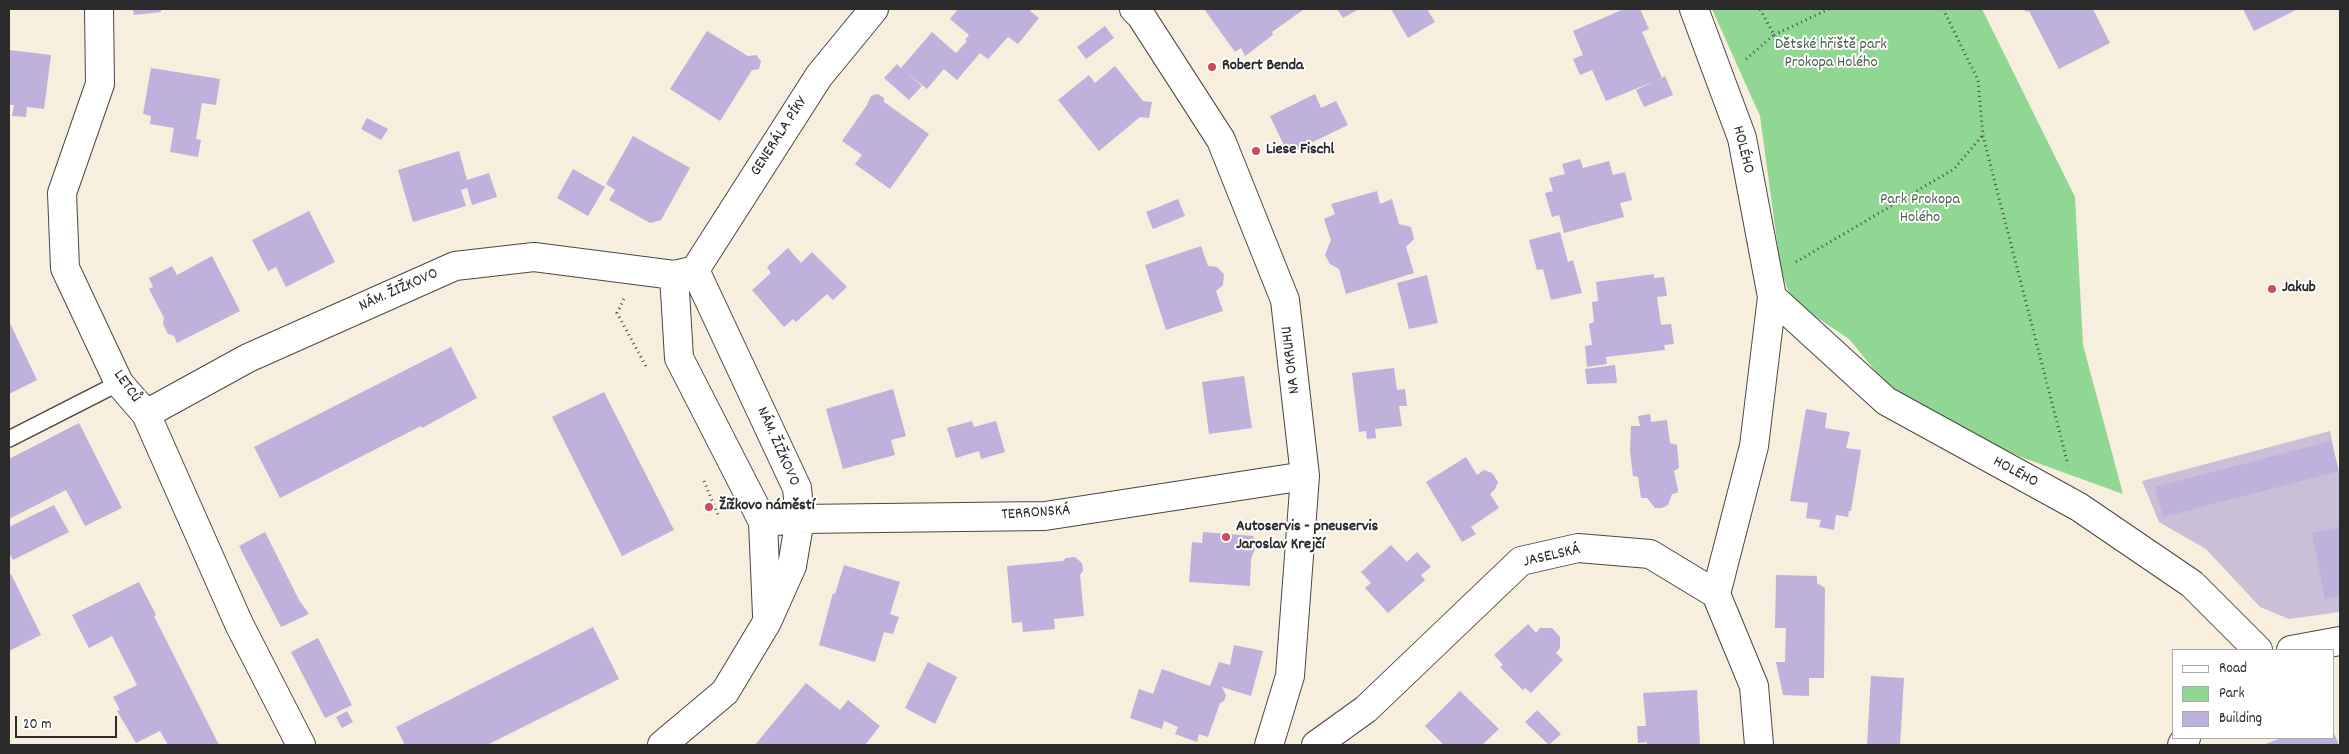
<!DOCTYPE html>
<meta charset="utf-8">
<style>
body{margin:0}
#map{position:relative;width:2349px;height:754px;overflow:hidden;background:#f7eedd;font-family:Dekko,sans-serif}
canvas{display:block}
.frame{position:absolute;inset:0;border:10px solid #2b2b2b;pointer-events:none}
.legend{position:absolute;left:2172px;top:649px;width:162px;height:90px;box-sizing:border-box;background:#fff;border:1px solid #aaa;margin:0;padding:6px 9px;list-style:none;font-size:15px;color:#2b2b2b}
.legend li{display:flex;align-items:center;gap:10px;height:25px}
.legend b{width:25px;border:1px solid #aaa}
.scale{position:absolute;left:15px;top:716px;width:102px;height:22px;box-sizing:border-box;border:2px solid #2b2b2b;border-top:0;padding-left:6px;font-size:15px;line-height:18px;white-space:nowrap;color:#2b2b2b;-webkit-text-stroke:4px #fff;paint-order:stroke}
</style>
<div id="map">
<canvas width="2349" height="754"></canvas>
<div class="frame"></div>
<ul class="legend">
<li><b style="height:6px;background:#fff"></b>Road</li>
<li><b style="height:14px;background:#8fd793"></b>Park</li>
<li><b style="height:14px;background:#beb1dc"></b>Building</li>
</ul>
<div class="scale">20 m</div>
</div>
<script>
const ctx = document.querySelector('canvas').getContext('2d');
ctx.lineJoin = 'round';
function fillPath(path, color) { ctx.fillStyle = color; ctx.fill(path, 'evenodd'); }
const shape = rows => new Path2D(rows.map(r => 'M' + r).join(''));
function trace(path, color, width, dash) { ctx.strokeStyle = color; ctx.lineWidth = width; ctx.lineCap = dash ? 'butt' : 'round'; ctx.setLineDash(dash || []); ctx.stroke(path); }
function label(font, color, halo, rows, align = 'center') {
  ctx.font = font + ' Dekko,sans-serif'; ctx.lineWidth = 4; ctx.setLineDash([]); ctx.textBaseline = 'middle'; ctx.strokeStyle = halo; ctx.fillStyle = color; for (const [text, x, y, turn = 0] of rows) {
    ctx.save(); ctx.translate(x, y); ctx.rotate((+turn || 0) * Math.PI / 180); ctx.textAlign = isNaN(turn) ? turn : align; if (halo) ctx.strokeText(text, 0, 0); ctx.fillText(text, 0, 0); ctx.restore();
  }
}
fillPath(shape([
 [2330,431,2340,479,2340,612,2289,619,2260,607,2206,549,2159,522,2142,481]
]), '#c9bfd7');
fillPath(shape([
 [1712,9,1982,9,2075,197,2083,345,2123,494,2021,457,1902,403,1849,339,1792,301,1781,271,1760,116]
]), '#8fd793');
fillPath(shape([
 [133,9,161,9,161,12,134,15],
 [958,9,1032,9,1030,11,1039,18,1018,44,1008,37,988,59,980,53,957,80,944,69,927,89,905,71,922,86,909,100,884,78,897,64,901,68,932,32,956,53,967,41,965,40,969,35,950,19],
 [1204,9,1302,9,1303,10,1272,32,1273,35,1245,56,1241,48,1235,52],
 [1337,9,1359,9,1343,18],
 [1391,9,1427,9,1435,22,1408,38],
 [1624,9,1640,9,1649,29,1642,32,1662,78,1606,101,1592,70,1580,75,1573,59,1583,55,1573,31],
 [2024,9,2093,9,2110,43,2059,69,2029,11,2026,12],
 [2243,9,2298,9,2254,31],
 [1105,26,1114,38,1086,59,1077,47],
 [707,31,748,56,756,55,761,61,759,69,752,70,720,121,670,89],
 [9,50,51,55,44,109,27,107,26,117,12,116,14,105,9,105],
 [1115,66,1143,101,1152,102,1149,118,1140,117,1099,151,1058,100,1089,75,1095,83],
 [151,68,220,79,216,105,202,103,196,139,201,140,198,157,170,152,174,128,150,124,151,116,143,114],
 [1665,76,1673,95,1644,107,1636,90],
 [878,94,884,98,884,102,929,134,890,189,855,164,862,155,842,141,867,105,871,96],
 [1315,94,1321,108,1336,101,1348,125,1288,154,1270,116],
 [367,118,388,129,381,140,361,129],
 [633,136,690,168,661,220,650,223,609,200,615,190,606,184],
 [459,151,467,180,489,173,497,197,472,205,467,188,461,190,466,206,413,222,398,170],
 [1580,159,1583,168,1609,161,1613,175,1625,172,1632,200,1620,203,1624,217,1564,233,1559,215,1552,217,1545,193,1553,191,1549,178,1565,174,1562,164],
 [573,169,605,187,588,216,557,198],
 [1377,191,1380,204,1392,199,1399,224,1411,227,1414,239,1406,247,1414,273,1346,294,1339,269,1330,264,1325,255,1331,240,1324,219,1335,214,1331,204],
 [1178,199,1185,216,1153,229,1146,212],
 [309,211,335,262,286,287,276,267,268,271,252,240],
 [1560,232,1568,262,1573,260,1582,293,1551,300,1543,269,1537,270,1529,240],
 [1201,246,1208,266,1217,267,1224,274,1223,285,1216,291,1223,311,1166,330,1145,265],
 [788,248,801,263,812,252,847,287,833,300,827,294,796,322,793,319,784,327,752,290,771,273,767,267],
 [212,256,240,311,177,343,174,336,168,334,163,324,164,318,149,289,153,287,149,278,172,266,177,275],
 [1654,274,1654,278,1664,277,1667,296,1657,297,1661,325,1671,324,1674,344,1664,345,1665,350,1606,357,1607,364,1587,367,1585,346,1592,345,1589,324,1594,322,1592,302,1598,301,1596,282],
 [1427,275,1438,323,1409,329,1397,283],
 [9,321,37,380,9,394],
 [451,347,477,398,422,428,421,426,280,498,254,447],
 [1615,365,1617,383,1587,384,1585,369],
 [1394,368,1397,390,1405,389,1407,406,1399,406,1402,426,1375,429,1376,438,1367,439,1366,431,1359,432,1352,373],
 [1244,376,1252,428,1209,434,1202,382],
 [893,389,906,436,891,440,895,455,843,469,826,409],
 [604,392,674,530,622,556,552,417],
 [1806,409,1827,413,1825,428,1850,432,1846,448,1861,450,1851,511,1849,511,1848,517,1836,515,1834,530,1819,527,1821,520,1806,518,1808,503,1790,501],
 [1650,414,1651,422,1667,420,1670,443,1677,445,1679,468,1674,471,1678,490,1677,493,1672,494,1668,505,1662,508,1655,508,1647,498,1641,498,1638,477,1633,476,1630,451,1631,426,1640,426,1638,416],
 [972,421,974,427,996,421,1005,452,981,459,979,451,956,458,947,428],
 [79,423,122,508,85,526,66,490,9,519,9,459],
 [2331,441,2339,471,2163,517,2155,487],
 [1466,457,1477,475,1484,470,1492,473,1498,482,1495,489,1490,494,1499,508,1471,527,1476,534,1462,542,1426,482],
 [54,505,69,532,13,560,9,553,9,527],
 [2340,527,2340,596,2325,599,2312,533],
 [265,532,299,600,309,614,281,627,239,546],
 [1203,532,1253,536,1257,544,1251,559,1250,586,1189,582,1192,542,1202,543],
 [1391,545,1407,562,1417,552,1431,567,1421,575,1425,580,1388,613,1365,588,1371,583,1361,572],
 [1075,557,1082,563,1083,571,1080,575,1084,616,1054,619,1055,629,1023,632,1022,622,1012,623,1007,566,1063,561,1066,558],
 [844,565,900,582,890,614,899,617,893,634,884,632,875,662,819,645,833,593,835,594],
 [11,574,41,635,9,651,9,575],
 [1776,575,1817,576,1817,583,1825,588,1824,678,1809,678,1809,696,1783,695,1776,662,1785,662,1786,628,1775,628],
 [139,582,156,615,154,616,219,745,168,745,160,731,136,743,117,711,120,710,113,697,137,685,112,636,89,648,72,615],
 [1528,624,1536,633,1540,628,1552,628,1560,637,1560,648,1556,653,1563,660,1531,693,1525,688,1523,690,1500,667,1503,665,1494,655],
 [593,627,619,679,487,745,405,745,396,727],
 [318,638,352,705,325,718,291,652],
 [1234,645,1263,651,1251,696,1222,687,1226,695,1224,701,1220,703,1208,737,1199,734,1197,742,1175,734,1178,727,1164,721,1162,729,1130,718,1139,689,1153,694,1162,669,1210,686,1219,662,1230,665],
 [928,662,957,677,935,724,905,708],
 [1871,676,1904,678,1900,745,1867,745],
 [806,683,840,710,848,700,880,726,865,745,755,745],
 [1697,690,1700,745,1647,745,1647,742,1638,743,1637,726,1646,726,1643,693],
 [1460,691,1499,729,1482,745,1444,745,1425,726],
 [1537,710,1561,734,1549,745,1525,722],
 [347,711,353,722,342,728,336,717],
 [2333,731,2339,745,2263,745,2281,738,2333,738]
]), '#beb1dc');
const lane = shape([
 [9,439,119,383]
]);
const street = shape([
 [99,9,100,84,62,193,65,268,119,383,146,414,239,624,301,745],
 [1134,9,1141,16,1221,140,1285,300,1305,476,1290,676,1269,745],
 [1694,9,1742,138,1772,297,1754,446,1716,594],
 [695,270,819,76,874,9],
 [674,275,679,358,763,522,767,615],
 [1772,297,1886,401,2079,507,2192,584,2258,650],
 [146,414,248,358,455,266,534,257,674,275,695,270],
 [763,522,800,519,1045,516,1305,476],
 [2291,650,2340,641],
 [662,745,725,692,767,622,792,566,800,519,797,488,695,270],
 [1316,745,1366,709,1521,561,1578,548,1650,554,1716,594,1754,686,1759,745],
 [2182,745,2186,738]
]);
trace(lane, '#4a4846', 18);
trace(street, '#4a4846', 30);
trace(shape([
 [1943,9,1978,80,1983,136,2068,465],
 [1774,35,1829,9],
 [1746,59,1774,35,1760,9],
 [1796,262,1954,169,1982,136],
 [624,299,617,313,647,368],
 [704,481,718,515]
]), '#4a4846', 3, [1, 4]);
trace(lane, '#fff', 15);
trace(street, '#fff', 28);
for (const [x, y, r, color] of [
 [1212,67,5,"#d1495b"],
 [1256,151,5,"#d1495b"],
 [2272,289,5,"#d1495b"],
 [709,507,5,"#d1495b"],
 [1226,537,5,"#d1495b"]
]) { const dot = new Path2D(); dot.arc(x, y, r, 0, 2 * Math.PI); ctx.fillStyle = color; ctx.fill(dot); trace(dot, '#fff', 2); }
label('16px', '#495f4a', '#fff', [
 ["Dětské hřiště park",1831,46],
 ["Prokopa Holého",1831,64],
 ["Park Prokopa",1920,201],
 ["Holého",1920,219]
]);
label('bold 16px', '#2b2b2b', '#fff', [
 ["Robert Benda",1222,67],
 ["Liese Fischl",1266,151],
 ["Jakub",2282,289],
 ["Žižkovo náměstí",719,507],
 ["Autoservis - pneuservis",1236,528],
 ["Jaroslav Krejčí",1236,546]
], 'left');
label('16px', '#2b2b2b', '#fff', [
 ["GENERÁLA PÍKY",780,137,-57],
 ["HOLÉHO",1742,150,76],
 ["NÁM. ŽIŽKOVO",399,291,-24],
 ["NA OKRUHU",1292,360,-97],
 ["LETCŮ",126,387,55],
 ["NÁM. ŽIŽKOVO",777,447,66],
 ["HOLÉHO",2015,473,28],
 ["TERRONSKÁ",1036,514,-4],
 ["JASELSKÁ",1552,557,-13]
]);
</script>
